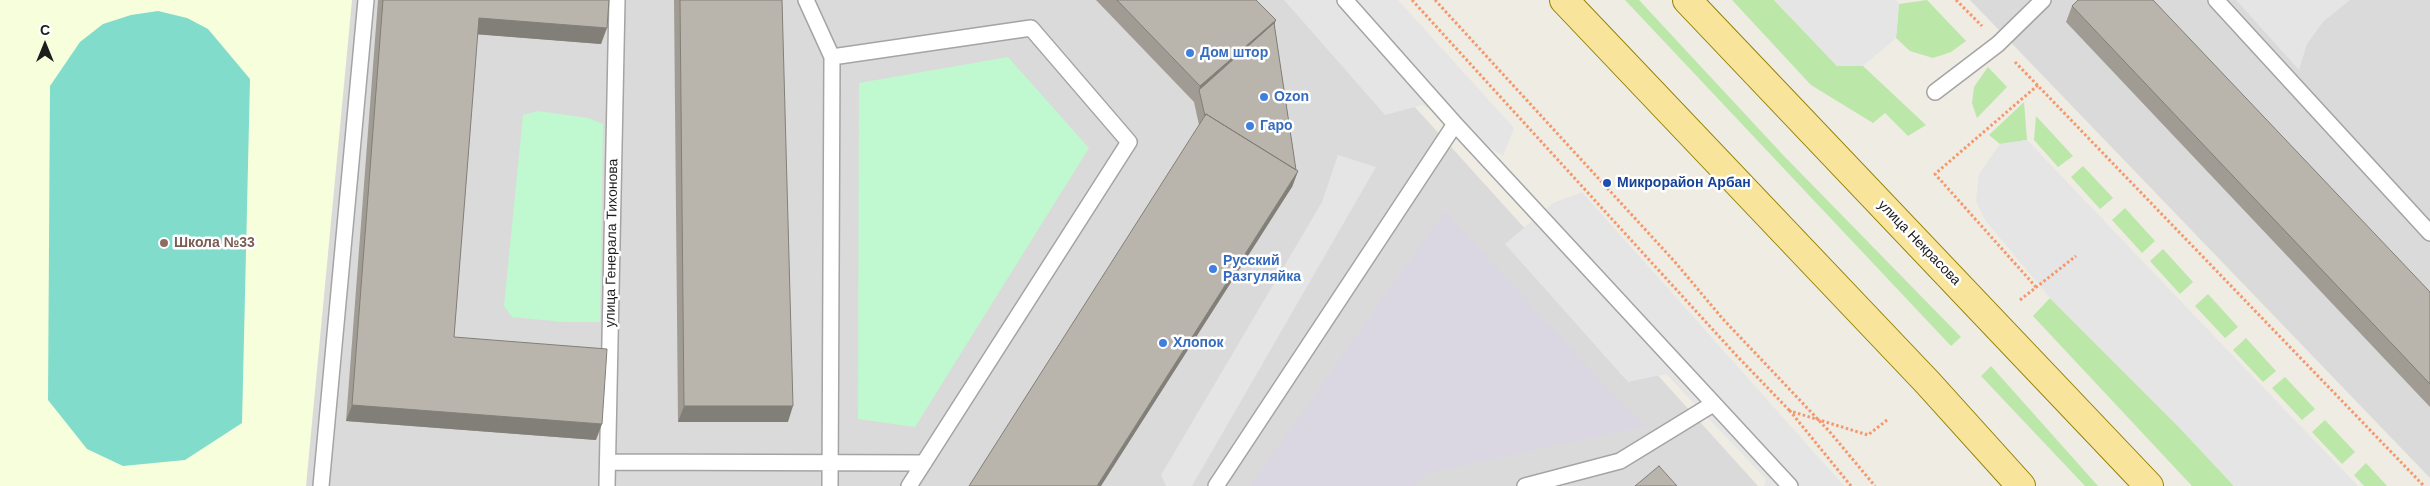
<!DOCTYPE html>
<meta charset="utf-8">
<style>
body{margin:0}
#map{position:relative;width:2430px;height:486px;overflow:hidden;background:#eeece3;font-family:Helvetica,sans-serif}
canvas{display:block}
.north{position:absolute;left:20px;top:20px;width:50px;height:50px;-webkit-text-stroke:4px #fff;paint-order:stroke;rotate:0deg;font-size:14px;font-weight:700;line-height:20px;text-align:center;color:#1d1d1d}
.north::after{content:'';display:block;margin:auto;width:18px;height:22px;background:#1d1d1d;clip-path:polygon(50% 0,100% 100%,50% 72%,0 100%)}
</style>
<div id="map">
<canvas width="2430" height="486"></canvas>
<div class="north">С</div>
</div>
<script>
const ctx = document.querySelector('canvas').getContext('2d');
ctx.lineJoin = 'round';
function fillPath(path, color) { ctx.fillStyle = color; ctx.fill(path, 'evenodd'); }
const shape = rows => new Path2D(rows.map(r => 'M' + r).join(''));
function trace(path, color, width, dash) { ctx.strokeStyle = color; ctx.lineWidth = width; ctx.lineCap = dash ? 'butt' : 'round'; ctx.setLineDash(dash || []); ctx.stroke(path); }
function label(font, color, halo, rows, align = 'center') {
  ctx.font = font + ' Helvetica,sans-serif'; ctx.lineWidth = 5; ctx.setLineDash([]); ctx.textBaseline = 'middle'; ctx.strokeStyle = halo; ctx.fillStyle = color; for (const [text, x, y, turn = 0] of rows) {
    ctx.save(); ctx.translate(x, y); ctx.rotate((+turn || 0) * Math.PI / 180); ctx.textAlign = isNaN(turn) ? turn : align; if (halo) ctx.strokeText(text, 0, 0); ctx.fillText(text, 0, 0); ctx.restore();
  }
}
fillPath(shape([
 [0,0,1318,0,1758,486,0,486],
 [1970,0,2430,0,2430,478]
]), '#dbdada');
fillPath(shape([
 [0,0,352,0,306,486,0,486]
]), '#f7fedb');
fillPath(shape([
 [1625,0,1639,0,1784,156,1961,337,1951,346],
 [1732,0,1774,0,1837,66,1863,66,1926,125,1908,136,1885,113,1873,123,1811,85],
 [1927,0,1966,41,1951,52,1933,58,1910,51,1896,38,1899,4],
 [1988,67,2007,87,1977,118,1972,103,1974,87],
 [2024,102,2027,140,2000,144,1989,135],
 [2036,116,2073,156,2058,167,2034,140],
 [2083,166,2113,198,2100,209,2071,177],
 [2125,208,2155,241,2142,253,2112,220],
 [2163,249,2193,282,2180,294,2150,261],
 [2208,294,2238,327,2225,338,2195,306],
 [2050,298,2179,427,2234,486,2192,486,2033,316],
 [2246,338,2276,371,2263,382,2233,350],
 [1991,366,2098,486,2085,486,1981,376],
 [2285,377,2315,409,2302,420,2272,388],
 [2325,420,2355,452,2342,464,2312,432],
 [2366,463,2387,486,2364,486,2354,475]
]), '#bbe7a9');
fillPath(shape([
 [1008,57,1089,148,915,427,858,419,859,83],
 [538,111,588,118,603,124,600,322,564,322,512,317,504,306,523,115]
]), '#c0f8d0');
fillPath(shape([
 [158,11,187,18,208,29,250,79,242,423,185,460,123,466,87,449,48,400,50,86,80,42,103,24,131,15]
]), '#82dccb');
fillPath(shape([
 [1284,0,1398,0,1514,128,1503,156,1422,105,1385,115],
 [1775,0,1896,0,1899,4,1896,38,1863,66,1837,66],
 [2236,0,2350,0,2323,22,2307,44,2299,70],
 [2027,140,2236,359,2358,486,2234,486,2179,427,2050,298,1985,220,1976,201,1979,174,2000,144],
 [1338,155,1376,167,1192,486,1166,486,1161,475,1322,202],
 [1582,192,1844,486,1764,486,1766,479,1666,374,1628,382,1505,244,1553,203]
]), '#e5e5e5');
fillPath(shape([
 [1445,211,1619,401,1646,426,1428,473,1414,486,1250,486]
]), '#dad7e3');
const lane = shape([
 [806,0,832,57],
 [1345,0,1455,124,1790,486],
 [2216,0,2430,233],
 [1935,92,1998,44,2043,0],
 [608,462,924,463],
 [321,486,366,0],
 [607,486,617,0],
 [830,486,832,57,1031,28,1129,142,909,486],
 [1216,486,1455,124],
 [1525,486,1620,461,1713,404]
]);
const primary = shape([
 [1564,0,1928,383,2021,486],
 [1687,0,2149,486]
]);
trace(lane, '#a4a4a4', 18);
trace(primary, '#928004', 30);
trace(shape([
 [1412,0,1736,355,1790,411],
 [1435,0,1675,262,1722,318,1829,431,1875,486],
 [1956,0,1982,26],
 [2015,62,2424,486],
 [2036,287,1935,174,2038,85],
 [2020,300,2076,256],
 [1851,486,1790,411,1868,435,1887,420]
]), '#f6966b', 3, [2.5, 2.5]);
trace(lane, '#fff', 15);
trace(primary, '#f9e49c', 28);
fillPath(shape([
 [378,0,609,0,601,44,477,34,454,337,596,440,346,421],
 [674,0,782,0,788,422,678,422],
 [1096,0,1256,0,1274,23,1296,170,1298,171,1292,187,1199,125,1194,102],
 [2072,6,2430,292,2430,407,2066,22]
]), '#a09c94');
fillPath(shape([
 [479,18,607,28,601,44,473,34],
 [1276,20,1270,36,1199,90,1200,86],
 [1298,171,1292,187,1101,486,1097,486],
 [352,405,602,424,596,440,346,421],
 [684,406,793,406,788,422,678,422]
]), '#827f78');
const building = shape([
 [383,0,609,0,607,28,479,18,454,337,607,349,602,424,352,405,383,0],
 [680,0,782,0,793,406,684,406,680,0],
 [1117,0,1256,0,1276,20,1200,86,1117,0],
 [2078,0,2153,0,2430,292,2430,384,2072,6,2078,0],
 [1274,23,1296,170,1206,114,1205,116,1199,90,1274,23],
 [1206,114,1298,171,1097,486,969,486,1206,114],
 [1659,466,1677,486,1635,486,1659,466]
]);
fillPath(building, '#bab5ac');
trace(building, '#827f78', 1);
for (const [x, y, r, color] of [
 [1190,53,5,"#3f7fe0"],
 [1264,97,5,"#3f7fe0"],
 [1250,126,5,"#3f7fe0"],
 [1607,183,5,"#1a4fb4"],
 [164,243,5,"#8d6e63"],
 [1213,269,5,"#3f7fe0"],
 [1163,343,5,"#3f7fe0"]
]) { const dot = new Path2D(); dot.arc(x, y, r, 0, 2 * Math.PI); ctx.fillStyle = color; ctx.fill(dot); trace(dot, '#fff', 2); }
label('bold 14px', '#366cbe', '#fff', [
 ["Дом штор",1200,53],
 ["Ozon",1274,97],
 ["Гаро",1260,126],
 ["Русский",1223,261],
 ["Разгуляйка",1223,277],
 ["Хлопок",1173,343]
], 'left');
label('bold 14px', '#164399', '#fff', [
 ["Микрорайон Арбан",1617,183]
], 'left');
label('bold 14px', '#785e54', '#fff', [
 ["Школа №33",174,243]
], 'left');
label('14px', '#1d1d1d', '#fff', [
 ["улица Генерала Тихонова",612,243,-89],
 ["улица Некрасова",1919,243,46]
]);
</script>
